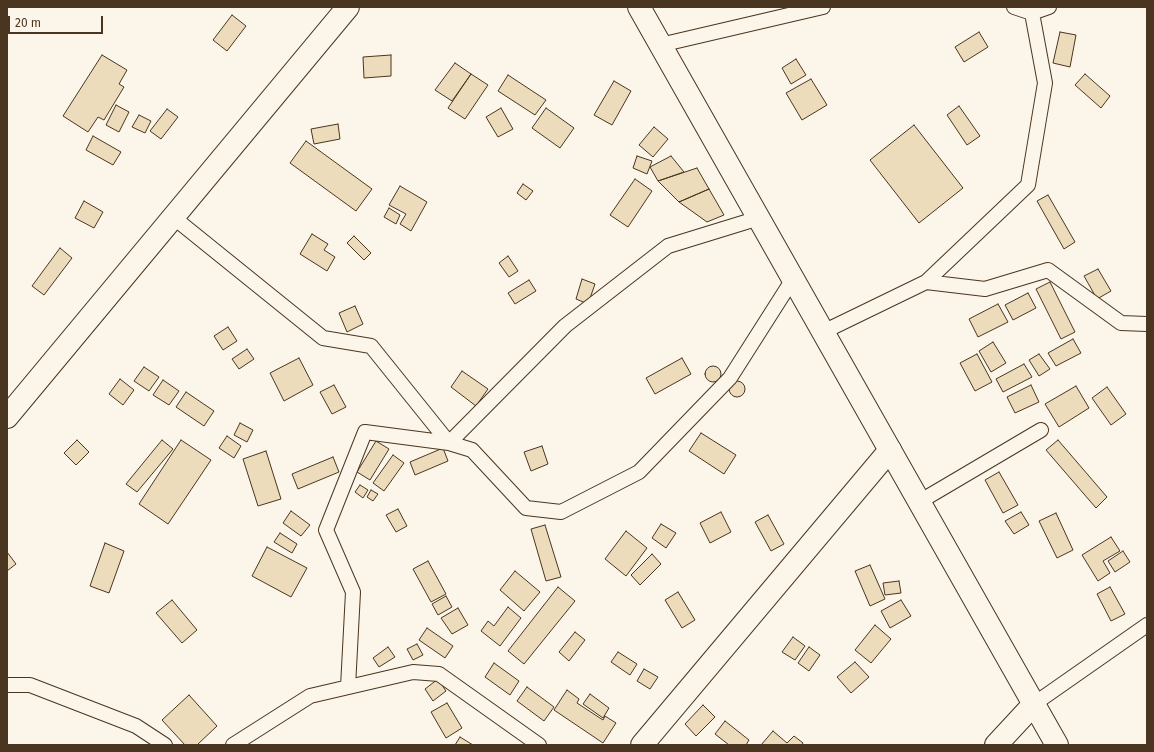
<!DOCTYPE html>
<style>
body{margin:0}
#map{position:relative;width:1154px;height:752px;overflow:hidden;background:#fbf6e9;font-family:"Fira Sans",sans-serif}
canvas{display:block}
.frame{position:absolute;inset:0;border:8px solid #4a3520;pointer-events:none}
.scale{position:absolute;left:8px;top:16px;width:95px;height:18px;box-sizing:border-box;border:2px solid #4a3520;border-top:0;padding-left:5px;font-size:12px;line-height:14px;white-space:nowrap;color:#4a3520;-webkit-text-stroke:3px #fbf6e9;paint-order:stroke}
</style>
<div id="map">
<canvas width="1154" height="752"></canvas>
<div class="frame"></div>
<div class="scale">20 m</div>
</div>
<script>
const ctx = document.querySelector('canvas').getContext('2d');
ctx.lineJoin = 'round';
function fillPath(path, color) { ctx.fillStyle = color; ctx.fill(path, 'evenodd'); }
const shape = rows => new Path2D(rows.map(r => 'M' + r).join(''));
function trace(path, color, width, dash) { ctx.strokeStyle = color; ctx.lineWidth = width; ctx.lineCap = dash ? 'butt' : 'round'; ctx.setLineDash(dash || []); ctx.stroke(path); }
const building = shape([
 [232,15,246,26,227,51,213,40,232,15],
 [979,32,988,47,964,62,955,47,979,32],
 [1060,32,1076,35,1070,67,1053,63,1060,32],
 [102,55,127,70,119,84,124,87,104,120,98,117,88,132,63,116,102,55],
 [391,55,391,76,364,78,363,57,391,55],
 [796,59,806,75,791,84,782,68,796,59],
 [455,63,471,74,452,101,435,90,455,63],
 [471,74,488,85,465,119,448,108,471,74],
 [1085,74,1110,96,1101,108,1075,85,1085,74],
 [508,75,546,100,535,115,498,91,508,75],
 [811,79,827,105,802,120,786,93,811,79],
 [614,81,631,91,612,125,594,115,614,81],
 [116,105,129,112,119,132,106,125,116,105],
 [959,106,980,136,967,145,947,115,959,106],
 [501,108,513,129,498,137,486,117,501,108],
 [546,108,574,128,560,148,532,128,546,108],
 [167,109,178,117,161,139,150,131,167,109],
 [139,115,151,121,145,133,132,127,139,115],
 [338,124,340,139,314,144,311,129,338,124],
 [914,125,963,188,919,223,870,160,914,125],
 [654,127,668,139,653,157,639,145,654,127],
 [93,136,121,152,113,165,86,150,93,136],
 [306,141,372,189,356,211,290,163,306,141],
 [637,156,652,161,647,174,633,168,637,156],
 [671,156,684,172,658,181,650,167,671,156],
 [697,168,709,189,679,202,658,181,697,168],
 [635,179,652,191,628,227,610,215,635,179],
 [523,184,533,191,526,200,517,193,523,184],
 [400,186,427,202,411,231,400,224,406,214,389,205,400,186],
 [709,189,724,215,707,222,679,202,709,189],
 [1048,195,1075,242,1064,249,1037,201,1048,195],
 [84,201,103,212,94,228,75,218,84,201],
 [389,208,400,215,396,224,384,217,389,208],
 [312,234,328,244,324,250,335,257,327,271,300,254,312,234],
 [354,236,371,253,364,260,347,243,354,236],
 [60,248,72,258,44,295,32,286,60,248],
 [508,256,518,271,509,277,499,263,508,256],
 [1098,269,1111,291,1097,299,1084,276,1098,269],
 [582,279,595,284,588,304,576,299,582,279],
 [529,280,536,291,515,304,508,293,529,280],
 [1050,282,1075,332,1061,339,1036,289,1050,282],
 [1028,293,1036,308,1013,320,1005,305,1028,293],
 [998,304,1008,322,978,337,969,319,998,304],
 [355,306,363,324,347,332,339,313,355,306],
 [228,327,237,341,223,350,214,336,228,327],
 [1073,339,1081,353,1056,366,1048,353,1073,339],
 [993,342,1006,363,991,372,979,351,993,342],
 [247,349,254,359,239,369,232,359,247,349],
 [977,354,992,382,975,391,960,363,977,354],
 [1039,354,1050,369,1039,376,1029,360,1039,354],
 [299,358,313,385,284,401,270,373,299,358],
 [682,358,691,374,655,394,646,378,682,358],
 [1024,364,1032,377,1003,392,996,379,1024,364],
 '705 374a8 8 0 1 1 16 0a8 8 0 1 1-16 0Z',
 [144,367,159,377,149,391,134,381,144,367],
 [462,371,488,389,476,406,451,387,462,371],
 [120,379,134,390,123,405,109,394,120,379],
 [163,380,179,391,169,405,153,395,163,380],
 '729 389a8 8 0 1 1 16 0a8 8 0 1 1-16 0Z',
 [334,385,346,407,332,414,320,392,334,385],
 [1031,385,1039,402,1015,413,1007,397,1031,385],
 [1076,386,1089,408,1059,427,1045,404,1076,386],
 [1107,387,1126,414,1111,425,1092,398,1107,387],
 [186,392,214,411,204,426,176,407,186,392],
 [240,423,253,430,247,442,234,435,240,423],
 [701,433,736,455,724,474,689,451,701,433],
 [227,436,241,446,234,458,219,448,227,436],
 [77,440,89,452,76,465,64,453,77,440],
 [162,440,173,449,137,492,126,484,162,440],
 [181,440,211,460,168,524,139,504,181,440],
 [1058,440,1107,497,1096,508,1046,450,1058,440],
 [376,441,389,449,370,480,357,472,376,441],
 [542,446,548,464,531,471,524,452,542,446],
 [443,448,448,461,415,475,410,462,443,448],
 [266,451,281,499,258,506,243,459,266,451],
 [393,455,404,463,384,491,373,483,393,455],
 [333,457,339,472,298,489,292,474,333,457],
 [999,472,1018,505,1003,513,985,480,999,472],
 [360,485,368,490,363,498,355,492,360,485],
 [371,490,378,494,373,501,367,497,371,490],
 [398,509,407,526,396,532,386,515,398,509],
 [291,511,310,525,301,536,283,523,291,511],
 [721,512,731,532,710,543,700,523,721,512],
 [1021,512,1029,525,1014,534,1005,521,1021,512],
 [1056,513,1073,550,1057,558,1039,521,1056,513],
 [768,515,784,544,771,551,755,522,768,515],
 [661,524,676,533,666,548,652,538,661,524],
 [545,525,561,577,546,581,531,529,545,525],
 [626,531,647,548,626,576,605,559,626,531],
 [280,533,297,544,292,553,274,542,280,533],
 [1111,537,1120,551,1103,561,1110,573,1098,581,1082,555,1111,537],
 [105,543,124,551,109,593,90,586,105,543],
 [267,547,307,568,291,597,252,576,267,547],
 [1123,551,1130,562,1115,572,1108,561,1123,551],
 [7,552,16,564,7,571,7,552],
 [652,554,661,564,640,585,631,575,652,554],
 [428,561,446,594,431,602,413,569,428,561],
 [870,565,885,599,870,606,855,571,870,565],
 [515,571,540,592,524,611,500,590,515,571],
 [899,581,901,593,885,595,883,583,899,581],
 [558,587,575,601,524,664,508,651,558,587],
 [1110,587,1125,614,1111,621,1097,594,1110,587],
 [678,592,695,620,682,628,665,600,678,592],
 [446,596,452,607,438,615,432,604,446,596],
 [172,600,197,630,182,643,156,613,172,600],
 [901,600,911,616,890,628,881,611,901,600],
 [508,607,521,618,500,646,481,631,488,621,494,626,508,607],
 [458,608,468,625,452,634,441,618,458,608],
 [875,625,891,639,871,663,855,650,875,625],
 [427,628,453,646,445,658,419,640,427,628],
 [575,632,585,640,569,661,559,652,575,632],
 [793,637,805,646,795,660,782,652,793,637],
 [417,644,423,655,413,660,407,649,417,644],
 [388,647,395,657,379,667,373,658,388,647],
 [809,647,820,655,809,671,798,663,809,647],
 [618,652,637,664,630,675,611,662,618,652],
 [855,662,869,677,851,693,837,677,855,662],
 [494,663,519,681,510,695,485,677,494,663],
 [644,669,658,677,650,689,637,681,644,669],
 [438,679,446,691,433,701,425,689,438,679],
 [527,687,554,707,544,721,517,701,527,687],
 [567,690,579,699,577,703,603,720,605,716,616,723,603,743,554,710,567,690],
 [590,694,609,708,603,718,583,704,590,694],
 [189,695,217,726,197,745,185,745,162,720,189,695],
 [447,703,462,728,446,738,431,712,447,703],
 [703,705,715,717,696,736,685,724,703,705],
 [725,721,749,740,746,745,729,745,715,734,725,721],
 [773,731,787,743,794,736,803,743,802,745,761,745,773,731],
 [460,737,473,745,455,745,460,737]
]);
fillPath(building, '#ecdcbc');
trace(building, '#4a3520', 1);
const service = shape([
 [1014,7,1032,13,1049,7],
 [660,45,823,7],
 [173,217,323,338,371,346,449,443,472,450,526,508,561,512,639,472,730,378,793,279],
 [926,282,1028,185,1045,83,1032,13],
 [823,332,926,282,985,289,1048,270,1121,323,1147,324],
 [919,502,1041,430],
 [7,685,30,685,136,726,165,745],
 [348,687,353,592,326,530,365,432,449,443,565,326,668,246,759,218],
 [1034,704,1147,625],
 [233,745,310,696,413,672,439,674,539,745]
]);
const minor = shape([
 [7,417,348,7],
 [642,745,890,450],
 [996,745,1034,704]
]);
const secondary = shape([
 [639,7,1057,745]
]);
trace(service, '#4a3520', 16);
trace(minor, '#4a3520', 24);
trace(secondary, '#4a3520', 24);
trace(service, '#fbf6e9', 14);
trace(minor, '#fbf6e9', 22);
trace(secondary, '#fbf6e9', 22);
</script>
